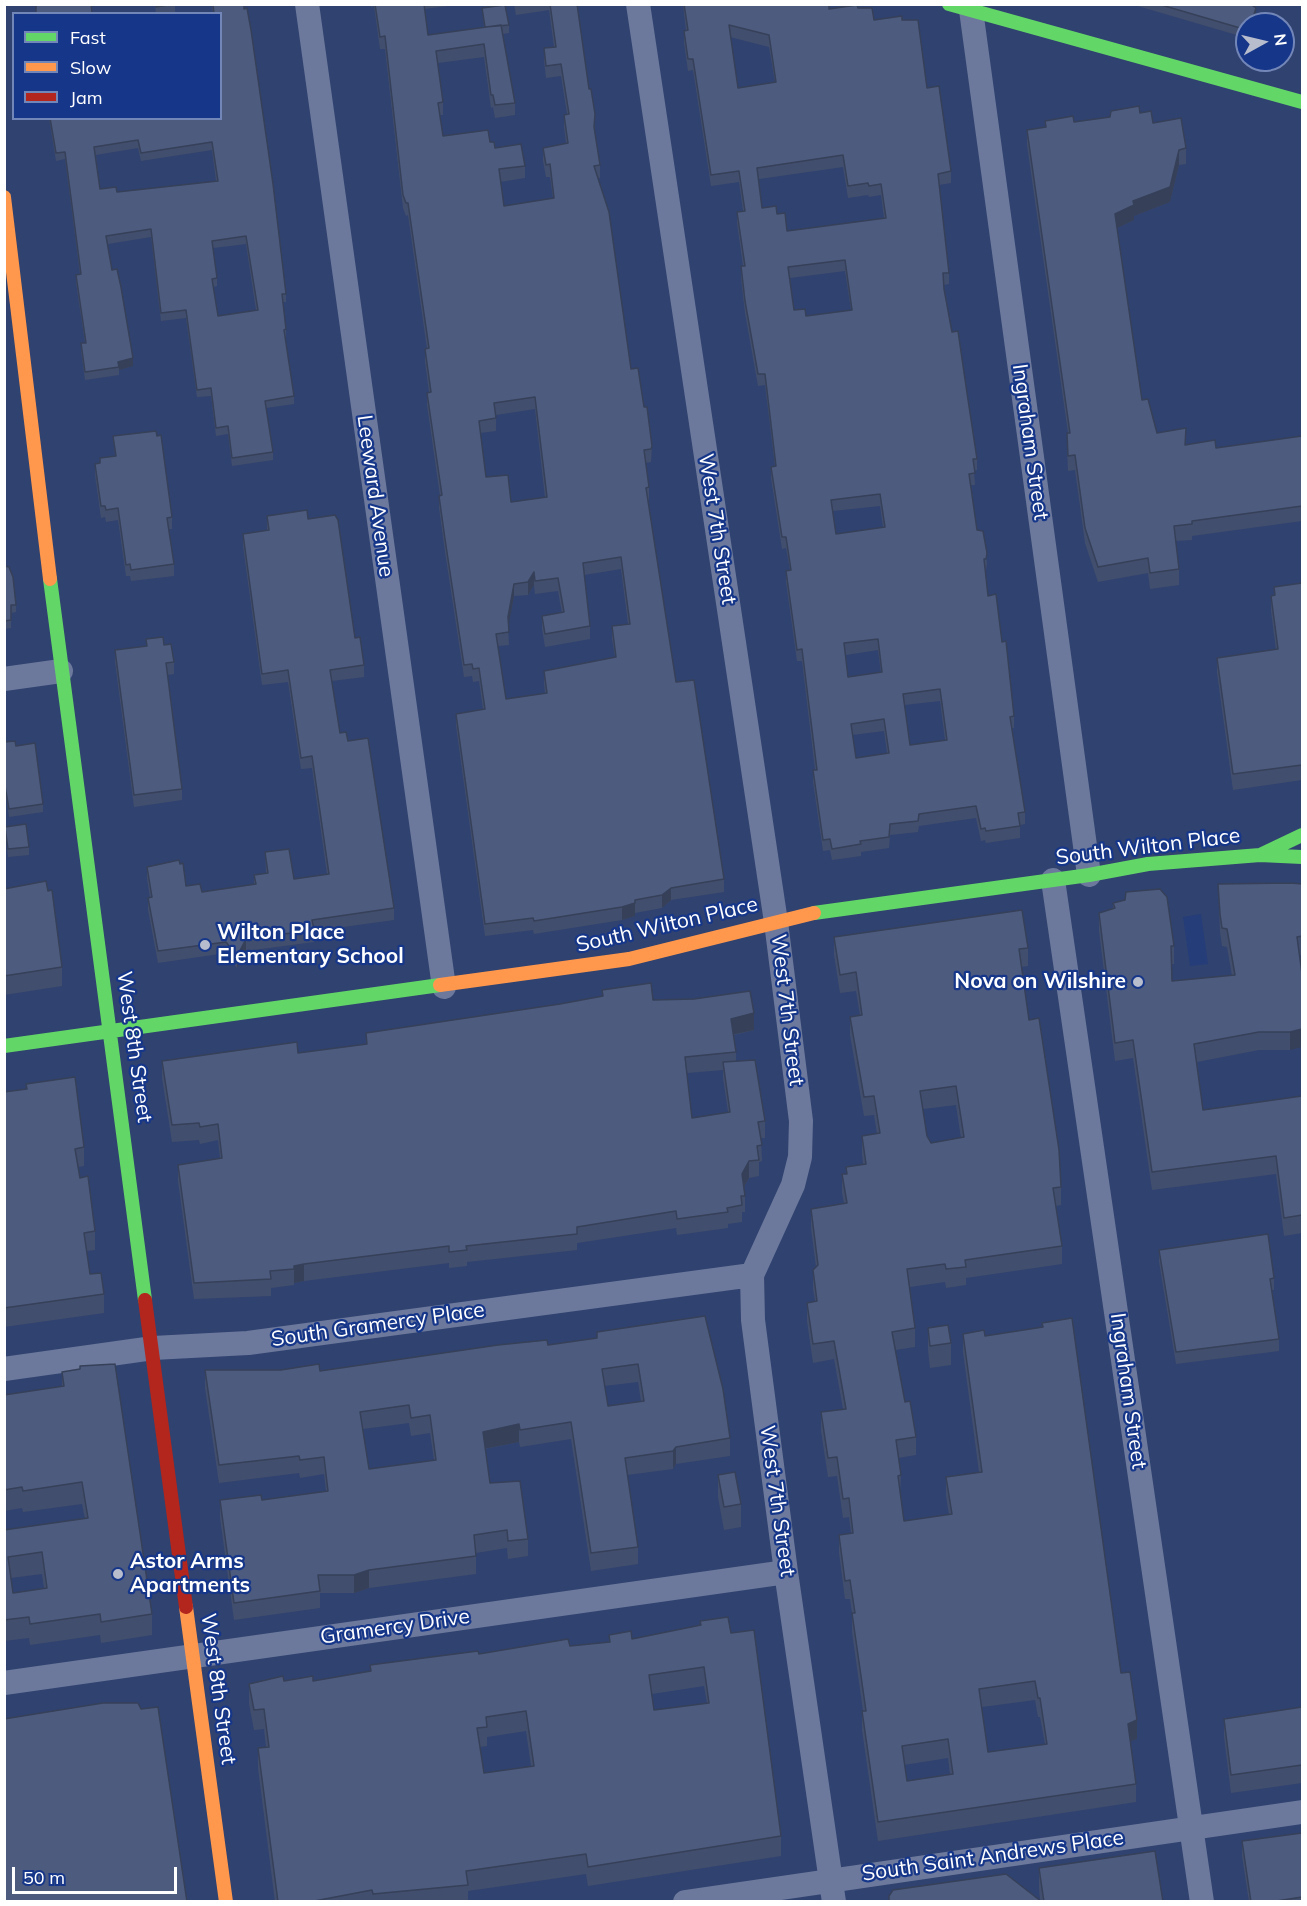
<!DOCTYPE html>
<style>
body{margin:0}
#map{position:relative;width:1307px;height:1906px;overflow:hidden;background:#30426f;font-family:Mulish,sans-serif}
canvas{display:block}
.frame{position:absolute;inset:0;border:6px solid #fff;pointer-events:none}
.legend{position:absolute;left:12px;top:12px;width:210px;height:108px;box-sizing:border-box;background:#163689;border:2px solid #7386b8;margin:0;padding:8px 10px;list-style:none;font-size:18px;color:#fff}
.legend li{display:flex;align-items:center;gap:12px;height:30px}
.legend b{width:30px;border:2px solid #7386b8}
.north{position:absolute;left:1235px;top:12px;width:60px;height:60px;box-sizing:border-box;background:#163689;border:2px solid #7386b8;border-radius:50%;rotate:82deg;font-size:16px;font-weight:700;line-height:24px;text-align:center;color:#fff}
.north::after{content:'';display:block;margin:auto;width:21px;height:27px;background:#b7bdcd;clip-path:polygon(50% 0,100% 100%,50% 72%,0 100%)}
.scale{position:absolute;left:12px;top:1867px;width:165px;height:27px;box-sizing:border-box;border:3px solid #fff;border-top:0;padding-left:8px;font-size:18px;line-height:21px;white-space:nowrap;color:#fff;-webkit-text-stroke:4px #163689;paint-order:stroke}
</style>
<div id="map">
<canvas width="1307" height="1906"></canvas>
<div class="frame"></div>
<ul class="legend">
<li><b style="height:8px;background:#63d668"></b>Fast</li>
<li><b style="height:8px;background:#ff974d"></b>Slow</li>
<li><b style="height:8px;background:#b3261e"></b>Jam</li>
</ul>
<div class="north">N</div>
<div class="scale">50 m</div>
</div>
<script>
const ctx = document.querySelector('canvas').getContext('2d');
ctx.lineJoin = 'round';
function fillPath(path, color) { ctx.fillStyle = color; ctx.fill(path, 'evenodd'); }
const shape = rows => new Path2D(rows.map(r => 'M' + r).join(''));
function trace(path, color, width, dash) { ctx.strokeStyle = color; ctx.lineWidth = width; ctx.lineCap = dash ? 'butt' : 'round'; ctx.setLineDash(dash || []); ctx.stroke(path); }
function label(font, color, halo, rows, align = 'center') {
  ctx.font = font + ' Mulish,sans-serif'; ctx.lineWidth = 4.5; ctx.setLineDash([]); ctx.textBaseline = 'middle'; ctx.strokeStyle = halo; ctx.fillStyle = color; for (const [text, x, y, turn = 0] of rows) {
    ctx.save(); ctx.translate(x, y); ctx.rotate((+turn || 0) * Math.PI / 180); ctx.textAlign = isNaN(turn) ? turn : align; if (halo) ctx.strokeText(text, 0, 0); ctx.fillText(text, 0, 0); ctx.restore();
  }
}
fillPath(shape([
 [1201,914,1208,964,1190,966,1183,917]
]), '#253d79');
trace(shape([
 [307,4,444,987],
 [638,4,776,922,801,1121,800,1157,793,1185,752,1275,753,1320,786,1572,834,1902],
 [971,10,1089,875],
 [4,679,61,671],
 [1053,880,1202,1902],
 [4,1369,153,1348,248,1343,752,1275],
 [4,1683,786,1572],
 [685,1902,1302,1812]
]), '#6c799c', 24);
trace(shape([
 [949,4,1302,102],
 [50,579,145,1300],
 [1260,855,1302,835],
 [814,913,1089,875,1148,864,1260,855,1302,857],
 [4,1046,440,985]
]), '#63d668', 14);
trace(shape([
 [4,197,50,579],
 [440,985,629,959,814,913],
 [186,1607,226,1902]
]), '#ff974d', 14);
trace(shape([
 [145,1300,186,1607]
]), '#b3261e', 14);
fillPath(shape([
 [155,4,175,4,175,12,156,14],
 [212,4,244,4,286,294,286,302,283,302,286,329,286,337,285,338,294,396,294,404,266,408,273,452,273,460,232,466,228,434,216,436,211,396,197,397,186,318,161,321,151,237,108,244,112,270,133,366,119,370,119,375,85,380,81,351,81,343,85,343,76,283,76,275,80,274,65,159,56,161,49,118,220,118,220,14,213,14],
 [138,148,141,161,212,150,216,181,117,192,100,189,96,155],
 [246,244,256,310,218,316,213,287,217,286,217,278,213,248],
 [371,4,464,4,424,9,428,35,484,27,482,8,509,25,509,33,503,34,515,103,515,115,495,118,493,107,491,108,484,57,438,63,443,102,443,115,440,115,443,136,490,142,495,148,525,166,525,178,500,182,504,206,553,198,550,177,546,177,543,161,543,148,566,143,564,127,564,115,567,114,561,76,546,78,544,61,544,48,554,47,549,10,516,15,514,4,579,4,579,6,577,6,589,89,595,126,595,132,600,165,600,178,598,178,631,369,644,407,652,446,651,462,646,463,649,487,649,500,648,500,676,682,724,879,724,892,671,900,662,908,635,913,635,916,622,920,534,934,533,930,485,936,456,726,456,714,483,709,479,681,473,682,472,676,464,677,445,552,439,508,439,496,440,496,427,405,427,393,429,392,425,362,425,349,427,349,408,215,406,216,403,208,385,49,380,49,374,6,371,7],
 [535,409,545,498,511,502,486,477,480,433,496,431,496,415],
 [621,569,628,624,612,626,612,639,615,657,544,671,544,684,545,693,506,699,498,646,509,645,508,626,514,596,528,595,534,585,535,594,558,591,562,613,542,616,542,629,545,647,590,639,590,626,584,575],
 [683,4,829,4,829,9,858,8,874,20,902,20,927,88,951,171,951,183,939,185,949,273,949,284,944,285,952,332,977,459,977,470,974,471,975,485,971,485,977,530,983,531,987,564,986,570,985,571,988,596,1002,642,1014,716,1014,728,1012,728,1025,812,1025,824,1020,825,1020,838,986,843,985,840,981,841,976,818,919,826,918,832,890,835,889,848,861,852,861,856,832,860,830,850,823,851,813,782,813,770,815,770,802,661,797,661,786,582,786,571,790,570,786,548,782,549,771,478,771,467,775,466,765,385,758,386,745,313,741,278,741,266,743,266,737,223,737,212,743,211,739,182,711,186,693,70,688,71,684,43,684,31,686,31],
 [730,37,769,47,775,82,738,88],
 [843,167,848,198,868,195,869,197,881,195,884,218,787,231,777,214,762,208,759,179],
 [845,271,851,310,806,316,794,310,790,278],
 [880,506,883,527,836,534,833,511],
 [878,650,881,673,848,677,846,655],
 [940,701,945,740,910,745,904,705],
 [884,731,887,753,856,758,852,735],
 [1131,4,1252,4,1256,16,1247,24,1247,38],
 [1140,113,1186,148,1186,164,1179,165,1170,202,1134,216,1134,220,1117,228,1142,400,1157,433,1186,444,1216,448,1302,436,1302,521,1192,536,1192,540,1175,541,1179,569,1179,585,1150,589,1148,573,1098,582,1085,543,1075,470,1068,471,1067,449,1067,433,1068,433,1027,145,1027,130,1045,127,1045,121,1074,122],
 [113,436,172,517,172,529,169,529,174,564,174,576,131,581,130,576,126,576,118,520,106,522,105,517,101,518,95,475,95,464,100,463,100,458,115,456],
 [267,516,308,519,364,665,364,677,332,681,340,733,348,741,394,908,394,920,314,931,314,942,246,951,237,968,226,953,158,963,148,910,148,898,150,898,147,878,147,867,186,886,202,892,254,885,254,875,266,873,265,852,294,879,327,874,312,768,301,769,288,682,262,685,243,546,243,534,267,531],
 [4,566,16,605,16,612,11,613,11,628,4,629],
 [1302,583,1302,780,1233,790,1217,673,1217,658,1276,650,1271,611,1271,596,1274,595,1274,587],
 [146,639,164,645,174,662,174,674,168,675,182,789,182,800,134,807,115,662,115,650,146,646],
 [4,742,16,746,43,804,43,812,9,817,5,788],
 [5,827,29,847,29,855,8,857],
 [1218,884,1302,884,1302,955,1300,955,1290,1050,1259,1050,1197,1062,1203,1110,1302,1096,1302,1233,1284,1236,1276,1174,1152,1190,1133,1058,1115,1061,1099,931,1099,913,1113,909,1113,903,1174,946,1174,964,1172,964,1172,981,1232,976,1227,947,1222,946,1220,932],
 [4,889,62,967,62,986,4,995],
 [834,937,1028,948,1028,966,1021,967,1029,1020,1061,1187,1061,1205,1056,1206,1062,1246,1062,1264,966,1278,966,1285,946,1288,945,1282,910,1287,915,1328,915,1347,895,1350,905,1402,916,1437,916,1455,898,1458,901,1475,900,1494,904,1521,949,1515,946,1496,946,1477,979,1472,963,1352,963,1334,985,1336,1042,1328,1042,1323,1121,1673,1137,1739,1130,1741,1136,1784,1136,1802,878,1841,862,1730,862,1711,863,1711,852,1632,852,1613,850,1599,845,1599,839,1553,839,1535,851,1533,849,1517,843,1518,837,1476,828,1477,821,1431,821,1412,843,1409,834,1359,813,1363,807,1321,807,1303,815,1301,813,1289,813,1270,816,1267,811,1228,811,1209,844,1203,842,1193,842,1174,846,1174,846,1167,863,1164,862,1154,862,1136,877,1134,874,1115,864,1116,850,1035,850,1017,860,1015,856,991,840,993,834,955],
 [956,1105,961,1138,931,1143,927,1136,923,1109],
 [1035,1700,1038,1717,1040,1717,1045,1744,988,1752,982,1707],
 [948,1758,950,1774,907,1781,904,1765],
 [602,990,653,1000,754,1030,734,1035,736,1052,736,1061,765,1121,765,1138,761,1138,762,1161,759,1162,759,1176,749,1178,744,1187,745,1196,745,1212,742,1212,742,1222,728,1224,728,1228,677,1235,676,1228,577,1243,577,1250,467,1262,467,1266,449,1268,449,1263,304,1281,294,1283,294,1285,271,1288,271,1296,194,1299,178,1181,178,1165,220,1158,218,1140,200,1144,199,1140,172,1142,162,1078,162,1061,298,1053,366,1044,366,1033,560,1004,602,996],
 [723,1070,723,1078,728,1112,692,1118,687,1073],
 [26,1084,84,1147,84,1166,78,1167,80,1178,95,1231,95,1250,87,1251,90,1274,104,1294,104,1313,4,1327,4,1092,26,1090],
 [1159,1250,1274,1278,1274,1290,1272,1290,1279,1339,1279,1351,1176,1364,1159,1262],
 [928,1328,951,1343,951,1365,930,1368,928,1350],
 [597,1332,730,1438,730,1456,676,1464,673,1469,627,1475,638,1547,638,1564,591,1571,571,1439,520,1447,519,1442,485,1449,490,1483,528,1539,528,1556,508,1559,507,1548,476,1553,476,1574,369,1588,354,1593,320,1593,320,1608,234,1620,220,1518,220,1500,262,1500,326,1491,324,1474,300,1478,299,1473,219,1483,205,1388,205,1370,320,1371,548,1345,597,1338],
 [638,1382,641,1401,608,1406,604,1386],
 [409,1423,411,1436,430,1433,434,1460,369,1469,363,1429],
 [62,1372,152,1614,152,1635,101,1643,100,1635,30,1645,29,1638,4,1641,4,1530,85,1519,82,1504,23,1512,22,1508,4,1511,4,1395,62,1386],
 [42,1574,44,1588,13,1593,11,1578],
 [718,1475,741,1504,741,1527,724,1530,718,1497],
 [700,1621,731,1633,781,1836,781,1856,588,1886,586,1874,468,1891,468,1902,275,1902,258,1768,258,1748,266,1747,264,1729,254,1730,249,1704,249,1684,284,1681,313,1681,370,1671,370,1665,609,1642,609,1635,632,1639,700,1625],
 [704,1686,707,1703,654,1710,652,1694],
 [526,1731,531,1766,484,1773,480,1747,487,1746,487,1737],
 [1302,1707,1302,1783,1231,1793,1224,1737,1224,1719],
 [1302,1833,1302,1902,1249,1902,1242,1856,1242,1841],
 [1039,1868,1163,1902,889,1902,889,1896,1040,1900,1039,1889]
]), '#424e6d');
fillPath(shape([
 [1256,8,1256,16,1254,24,1251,24],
 [1179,150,1179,165,1170,202,1134,216,1134,220,1115,229,1115,214,1133,201],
 [133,358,133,366,119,370,118,362],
 [534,572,534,585,528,595,528,582],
 [514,584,514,596,508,629,508,617],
 [671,888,671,900,662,908,662,895],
 [635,903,635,916,622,920,622,907],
 [246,939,246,951,237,968,237,956],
 [754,1013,754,1030,731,1035,731,1019],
 [1302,1029,1302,1047,1290,1050,1290,1032],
 [749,1161,749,1178,742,1190,742,1174],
 [304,1264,304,1281,294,1283,294,1266],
 [519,1424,519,1442,483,1449,483,1432],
 [676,1447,676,1464,673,1469,673,1451],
 [369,1570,369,1588,354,1593,354,1575],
 [1137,1720,1137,1739,1128,1742,1128,1724]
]), '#364059');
const building = shape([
 [36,4,91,4,92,14,36,14,36,4],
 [156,4,174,4,156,7,156,4],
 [213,4,244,4,244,9,247,8,251,30,273,184,286,294,282,294,286,329,284,330,294,396,265,401,273,452,232,458,228,426,216,428,211,388,197,390,186,310,161,313,151,229,106,236,112,270,117,269,121,287,133,358,118,362,119,367,85,372,81,343,86,343,76,275,81,274,65,152,56,153,50,118,220,118,220,14,214,14,213,4],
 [138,140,141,153,212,142,218,181,117,192,116,187,100,189,94,147,138,140],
 [246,236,258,310,218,316,212,279,217,278,212,241,246,236],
 [375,4,424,4,428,35,501,25,515,103,495,105,493,95,491,95,484,44,436,51,443,102,438,103,443,136,488,130,490,142,494,142,495,148,521,144,525,166,499,169,504,206,554,198,550,164,546,165,543,148,568,143,564,115,569,114,561,64,546,66,544,48,556,47,550,4,577,4,589,89,591,89,595,114,594,127,600,165,594,166,609,212,631,369,638,368,644,407,647,407,652,446,651,449,644,450,649,487,646,488,676,682,694,680,724,879,671,888,662,895,635,900,635,903,622,907,534,921,533,918,485,924,456,714,485,709,479,668,473,669,472,664,464,665,445,539,439,496,442,495,427,393,431,392,425,349,429,348,408,203,406,203,403,195,385,36,380,37,375,4],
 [535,397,547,497,511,502,508,475,486,477,479,421,496,418,494,403,535,397],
 [621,557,630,624,612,626,616,657,544,671,547,693,506,699,496,634,509,632,508,617,514,584,528,582,534,572,535,581,558,578,564,612,542,616,545,634,590,626,583,563,621,557],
 [684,4,829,4,829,9,857,5,858,8,872,8,874,20,902,16,902,20,918,20,927,88,939,86,951,171,938,174,949,273,943,273,944,289,952,332,958,331,967,393,977,459,973,459,975,473,969,474,977,530,983,531,987,553,986,559,984,559,988,596,996,594,1002,642,1006,641,1014,716,1010,717,1025,812,1018,813,1020,826,986,831,985,828,981,829,976,806,919,814,918,821,890,824,889,837,860,841,861,844,832,849,830,839,823,840,813,770,817,770,802,649,797,650,786,571,791,570,786,537,782,537,771,467,776,466,765,374,758,374,745,301,741,266,745,266,737,212,745,211,739,171,711,175,693,59,688,59,684,31,688,30,684,4],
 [729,25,769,35,776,82,738,88,729,25],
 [843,155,848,186,868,183,869,186,881,184,886,218,787,231,785,213,777,214,776,206,762,208,757,168,843,155],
 [845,260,852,310,806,316,805,309,794,310,788,267,845,260],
 [880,494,885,527,836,534,831,500,880,494],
 [878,639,882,672,848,677,844,643,878,639],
 [940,689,947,740,910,745,903,694,940,689],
 [884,719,889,753,856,758,851,724,884,719],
 [1158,4,1252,4,1253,6,1256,8,1251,24,1247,24,1247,30,1158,4],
 [505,5,509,25,485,27,482,8,505,5],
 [1139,106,1140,113,1151,111,1153,123,1181,118,1186,148,1179,150,1170,187,1133,201,1134,205,1115,214,1142,400,1148,399,1157,433,1186,428,1185,445,1215,440,1216,448,1302,436,1302,506,1192,521,1192,524,1174,526,1179,569,1150,573,1148,558,1098,567,1085,528,1075,455,1068,456,1067,433,1070,433,1027,130,1046,127,1045,121,1073,116,1074,122,1110,117,1111,111,1139,106],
 [156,431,157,436,161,435,172,517,167,518,174,564,131,570,130,564,126,565,118,508,106,510,105,506,101,506,95,464,100,463,100,458,116,456,113,436,156,431],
 [307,510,308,519,335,515,338,520,355,638,360,637,364,665,330,670,340,733,346,732,348,741,368,738,394,908,312,920,314,930,246,939,237,956,226,942,158,951,148,898,152,897,147,867,179,860,180,864,183,863,186,886,200,884,202,892,256,884,254,875,268,873,265,852,289,849,294,879,329,874,312,756,301,758,288,670,262,674,243,534,269,530,267,516,307,510],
 [4,566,9,567,13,577,16,605,11,605,11,620,4,621,4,566],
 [1302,583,1302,765,1233,774,1217,658,1278,649,1271,596,1275,595,1274,587,1302,583],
 [163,637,164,645,171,644,174,662,166,663,182,789,134,795,115,650,147,646,146,639,163,637],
 [15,741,16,746,35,743,43,804,9,809,4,780,4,742,15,741],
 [26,824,29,847,8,849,5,827,26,824],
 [46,881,48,891,52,890,62,967,4,976,4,889,46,881],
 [1291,883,1302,884,1302,936,1297,937,1302,974,1302,1029,1290,1032,1259,1032,1194,1044,1203,1110,1302,1096,1302,1215,1284,1218,1276,1156,1152,1172,1133,1040,1115,1043,1099,913,1115,908,1113,903,1125,900,1126,892,1160,889,1167,897,1174,946,1171,946,1172,981,1235,975,1227,929,1222,928,1220,914,1218,884,1291,883],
 [1022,910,1028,948,1019,949,1029,1020,1039,1018,1059,1150,1061,1187,1053,1188,1062,1246,965,1260,966,1267,946,1269,945,1264,907,1269,915,1328,892,1332,905,1402,910,1401,916,1437,896,1440,901,1475,898,1476,904,1521,952,1514,946,1477,982,1472,963,1334,984,1330,985,1336,1043,1327,1042,1323,1072,1318,1121,1673,1130,1672,1137,1720,1128,1724,1136,1784,878,1822,862,1711,866,1711,852,1613,855,1613,850,1580,845,1581,839,1535,853,1533,849,1498,843,1499,837,1457,828,1458,821,1412,846,1409,834,1341,813,1344,807,1303,817,1301,813,1270,818,1265,811,1209,847,1203,842,1174,847,1174,846,1167,866,1164,862,1136,880,1133,874,1096,864,1097,850,1017,862,1015,856,972,840,975,834,937,1022,910],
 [956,1086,964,1137,931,1143,927,1136,920,1091,956,1086],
 [1035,1681,1038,1698,1040,1698,1047,1744,988,1752,979,1689,1035,1681],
 [948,1739,953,1774,907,1781,902,1746,948,1739],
 [651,983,653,1000,694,999,750,991,754,1013,731,1019,736,1052,685,1057,692,1118,730,1112,723,1062,755,1060,765,1121,758,1122,762,1145,757,1146,759,1160,749,1161,742,1174,745,1196,741,1196,742,1205,727,1208,728,1212,677,1219,676,1211,577,1227,577,1234,466,1246,467,1250,449,1252,449,1246,304,1264,294,1266,294,1269,270,1271,271,1279,194,1283,178,1165,222,1158,218,1124,200,1127,199,1123,172,1125,162,1061,297,1042,298,1053,367,1044,366,1033,560,1004,603,996,602,990,651,983],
 [75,1077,84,1147,75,1149,80,1178,88,1176,95,1231,84,1233,90,1274,101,1273,104,1294,4,1308,4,1092,27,1089,26,1084,75,1077],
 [1268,1234,1274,1278,1270,1279,1279,1339,1176,1352,1159,1250,1268,1234],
 [705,1316,723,1389,730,1438,676,1447,673,1451,625,1458,638,1547,591,1553,571,1422,520,1430,519,1424,483,1432,490,1483,520,1481,528,1539,508,1541,507,1530,474,1535,476,1556,369,1570,354,1575,318,1575,320,1591,234,1603,220,1500,261,1495,262,1500,328,1491,324,1457,300,1460,299,1456,219,1465,205,1370,281,1370,319,1364,320,1371,498,1345,547,1340,548,1345,597,1338,597,1332,705,1316],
 [638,1364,644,1401,608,1406,602,1369,638,1364],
 [409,1405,411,1418,430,1415,436,1460,369,1469,360,1412,409,1405],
 [948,1325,951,1343,930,1346,928,1328,948,1325],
 [115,1364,152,1614,101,1622,100,1614,30,1624,29,1617,4,1620,4,1530,88,1518,82,1482,23,1491,22,1487,4,1490,4,1395,64,1386,62,1372,80,1369,80,1366,115,1364],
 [42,1552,47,1588,13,1593,8,1557,42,1552],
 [735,1472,741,1504,724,1507,718,1475,735,1472],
 [728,1617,731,1633,754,1630,781,1836,588,1867,586,1854,466,1871,468,1885,373,1894,372,1890,309,1902,278,1902,258,1748,269,1747,264,1709,254,1710,249,1684,283,1676,284,1681,313,1676,313,1681,371,1671,370,1665,478,1651,479,1654,568,1639,570,1646,610,1642,609,1635,631,1631,632,1639,701,1625,700,1621,728,1617],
 [704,1667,709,1703,654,1710,649,1675,704,1667],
 [526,1711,534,1766,484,1773,477,1728,487,1727,486,1717,526,1711],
 [103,1703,138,1703,141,1709,158,1707,187,1902,4,1902,4,1719,103,1703],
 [1302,1707,1302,1765,1231,1775,1224,1719,1302,1707],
 [1302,1833,1302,1897,1270,1902,1251,1902,1242,1841,1302,1833],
 [1155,1851,1163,1902,1044,1902,1039,1868,1155,1851],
 [1006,1874,1042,1902,889,1902,889,1896,893,1890,1006,1874]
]);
fillPath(building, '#4d5b7f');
trace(building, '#364059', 1.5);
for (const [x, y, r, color] of [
 [205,945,6,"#b7bdcd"],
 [1138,982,6,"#b7bdcd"],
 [118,1574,6,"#b7bdcd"]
]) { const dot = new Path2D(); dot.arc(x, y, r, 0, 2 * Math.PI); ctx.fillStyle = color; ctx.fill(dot); trace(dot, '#163689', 2); }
label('21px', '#fff', '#163689', [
 ["Ingraham Street",1030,442,82],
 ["Leeward Avenue",375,496,82],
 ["West 7th Street",717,529,81],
 ["South Wilton Place",1148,847,-7],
 ["South Wilton Place",667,925,-13],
 ["West 7th Street",787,1010,83],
 ["West 8th Street",134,1047,82],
 ["South Gramercy Place",378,1325,-8],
 ["Ingraham Street",1128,1391,82],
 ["West 7th Street",777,1501,82],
 ["Gramercy Drive",395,1627,-8],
 ["West 8th Street",218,1689,82],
 ["South Saint Andrews Place",993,1856,-8]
]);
label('bold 21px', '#fff', '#163689', [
 ["Wilton Place",217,933],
 ["Elementary School",217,957],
 ["Nova on Wilshire",1126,982,"right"],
 ["Astor Arms",130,1562],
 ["Apartments",130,1586]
], 'left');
</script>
